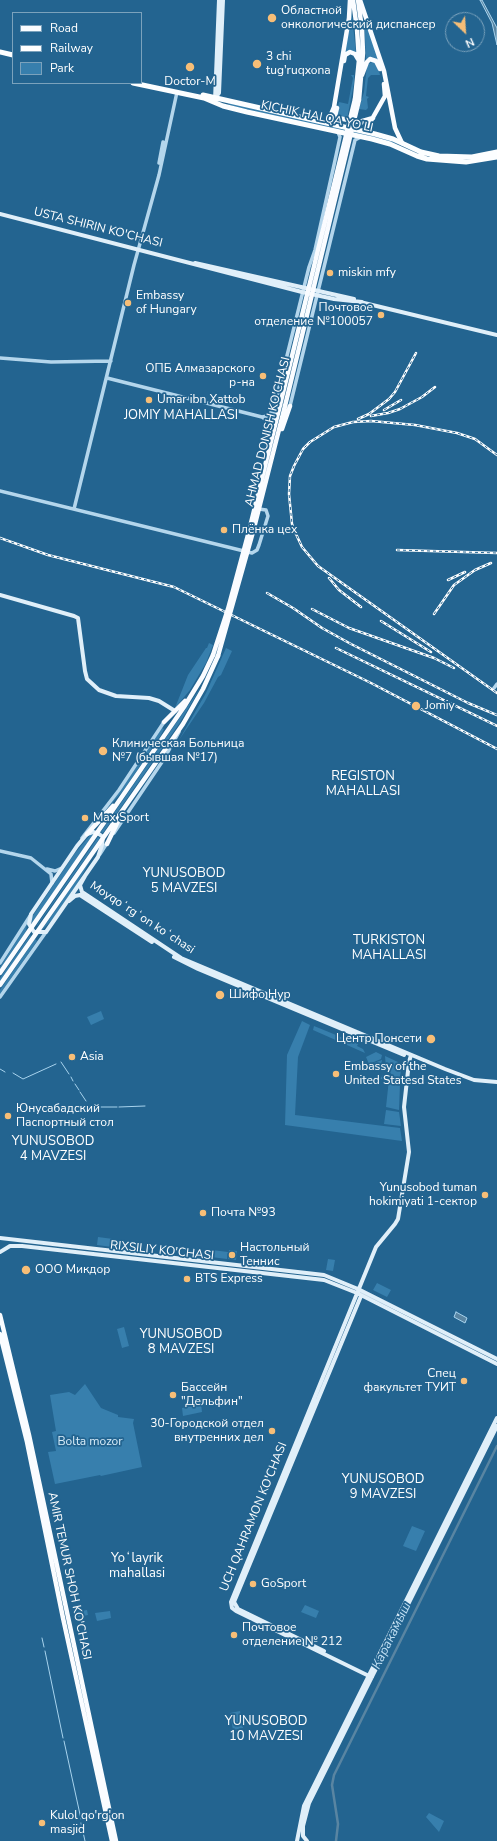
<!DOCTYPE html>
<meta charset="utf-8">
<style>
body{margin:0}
#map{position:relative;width:497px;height:1841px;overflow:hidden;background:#236490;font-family:"Nunito Sans",sans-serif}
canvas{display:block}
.legend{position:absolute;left:12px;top:12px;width:130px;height:72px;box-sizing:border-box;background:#236490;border:1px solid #7ba2bc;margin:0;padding:5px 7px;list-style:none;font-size:12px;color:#fff}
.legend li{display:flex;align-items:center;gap:8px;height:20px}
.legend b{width:20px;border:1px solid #7ba2bc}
.north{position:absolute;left:445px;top:12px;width:40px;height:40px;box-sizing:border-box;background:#236490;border:1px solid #7ba2bc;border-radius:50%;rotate:155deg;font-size:11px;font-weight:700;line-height:16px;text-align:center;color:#fff}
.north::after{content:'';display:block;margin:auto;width:14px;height:18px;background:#f7be77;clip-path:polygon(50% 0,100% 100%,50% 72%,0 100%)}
</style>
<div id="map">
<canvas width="497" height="1841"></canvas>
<ul class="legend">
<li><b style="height:5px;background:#fafcff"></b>Road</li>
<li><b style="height:5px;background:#fff"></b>Railway</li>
<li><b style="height:11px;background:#377fad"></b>Park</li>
</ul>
<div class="north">N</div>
</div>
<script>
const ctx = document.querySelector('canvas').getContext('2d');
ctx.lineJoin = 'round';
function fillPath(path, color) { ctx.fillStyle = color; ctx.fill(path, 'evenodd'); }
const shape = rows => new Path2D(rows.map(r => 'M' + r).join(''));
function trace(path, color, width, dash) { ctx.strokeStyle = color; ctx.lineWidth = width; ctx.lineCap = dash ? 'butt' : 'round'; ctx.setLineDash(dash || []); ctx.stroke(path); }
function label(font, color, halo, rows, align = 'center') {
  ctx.font = font + ' "Nunito Sans",sans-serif'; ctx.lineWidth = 3.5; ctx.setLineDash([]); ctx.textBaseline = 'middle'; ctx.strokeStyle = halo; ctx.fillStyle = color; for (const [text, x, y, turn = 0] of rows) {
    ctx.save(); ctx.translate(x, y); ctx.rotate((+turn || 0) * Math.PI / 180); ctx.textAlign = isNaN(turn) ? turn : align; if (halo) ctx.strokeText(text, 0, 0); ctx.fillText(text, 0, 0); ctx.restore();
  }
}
fillPath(shape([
 [351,7,356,53,344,54],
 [364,17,379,60,372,57,366,60],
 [373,61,377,64,380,75,371,75,368,78,366,96,369,97,367,99,368,108,366,110,359,109,364,92,367,65],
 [351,75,354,75,354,83,347,119,336,114,339,102,348,104,353,78],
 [229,102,389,139,398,144,238,108,228,104],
 [209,643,213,645,206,663,190,690,175,708,188,675,206,648,207,648],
 [226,648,232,651,221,675,218,677,204,703,179,740,206,693],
 [201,687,179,724,103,833,101,832],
 [162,728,164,729,161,735,123,791,95,822,121,790],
 [91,834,94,834,31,924,32,917,75,853],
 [98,837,100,838,37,926,37,925],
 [93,856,77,884,52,920,41,931],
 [27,924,26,931,0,969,0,967],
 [30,935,31,936,0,982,0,978],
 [35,939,37,941,0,994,0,990],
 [101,1011,104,1019,91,1025,87,1017],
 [302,1021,310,1025,298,1057,295,1115,400,1128,402,1141,285,1125,287,1055],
 [314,1026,358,1044,357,1046,363,1049,365,1053,313,1030],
 [376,1052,382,1055,381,1059,369,1064,366,1057],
 [385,1056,398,1062,398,1065,401,1066,400,1081,395,1078,386,1068],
 [382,1060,381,1067,373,1070,371,1064],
 [383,1075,387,1075,394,1082,400,1084,399,1110,386,1107,389,1079,380,1079],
 [386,1110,399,1112,401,1126,384,1124],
 [98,1237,113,1239,112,1247,97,1245],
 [212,1250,228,1252,227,1259,211,1257],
 [229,1250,237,1251,236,1260,228,1259],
 [328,1259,335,1260,333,1271,326,1270],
 [377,1283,391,1290,387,1297,373,1290],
 [124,1327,129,1346,122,1348,117,1329],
 [85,1384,101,1408,118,1415,118,1417,134,1419,133,1423,142,1467,101,1476,100,1475,55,1484,48,1452,56,1451,52,1432,56,1431,50,1395,69,1392,75,1395],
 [201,1404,202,1412,183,1416,182,1408],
 [412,1526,425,1531,416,1551,403,1546],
 [305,1605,319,1611,316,1618,301,1612],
 [87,1610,88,1615,78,1617,77,1612],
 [110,1611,111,1618,97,1621,95,1613],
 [240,1711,243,1728,233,1730,230,1713],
 [429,1813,444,1821,439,1832,426,1817]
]), '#377fad');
const water = shape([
 [480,0,482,0,497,28,497,45,492,23,480,0],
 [456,1312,467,1318,465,1323,454,1317,456,1312]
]);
fillPath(water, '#5985a2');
trace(water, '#a8d3ed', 1);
trace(shape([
 [61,1062,69,1074],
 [0,1069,5,1072],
 [13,1073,23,1079,56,1064],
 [71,1077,73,1081],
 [75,1084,79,1090],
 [80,1092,86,1101],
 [98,1107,117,1107],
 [119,1107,145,1106],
 [42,1638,44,1647],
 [45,1651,63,1738],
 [64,1741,81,1819],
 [81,1823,85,1841]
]), '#a8d3ed', 1);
trace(shape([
 [336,1841,338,1824,332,1785,334,1775,497,1446]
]), '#5985a2', 2.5);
trace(shape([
 [159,163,163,142],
 [0,358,51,362,111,361],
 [107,378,262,417,268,421,272,433],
 [290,406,355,140,361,137],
 [263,417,270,415,273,407],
 [273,427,275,404,309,267,315,250,334,165,340,137,338,132],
 [0,491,252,553,257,550,259,545,268,516,266,510,259,509],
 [74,509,134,265,159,175,177,92],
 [494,688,497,684],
 [114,833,164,759,179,732],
 [82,838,119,790,164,722],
 [0,851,31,858,51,874,52,883],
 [100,854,107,843],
 [47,869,55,871,62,868],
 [0,963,30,916],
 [0,997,46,932]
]), '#b4d6ec', 3.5);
trace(shape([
 [215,98,219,93,223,0],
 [215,100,219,0],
 [0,214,302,292,334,299,362,302],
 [195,263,354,299],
 [360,302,497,335],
 [0,595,74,616,78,618,85,671,87,679,99,690,116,696,149,698,159,701,175,711],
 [93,832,99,834,103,837,102,845,98,857,46,932,34,932,29,924,31,914,77,846,87,834,93,832],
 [85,876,80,885,82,892,181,958,445,1069,474,1080,497,1082],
 [69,901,75,896,80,895,152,942],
 [174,957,198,969,404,1055],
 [0,1238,324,1275,358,1289,497,1359],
 [0,1252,10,1246,22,1246,324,1280,357,1293,497,1364],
 [324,1651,238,1609,234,1602,361,1296],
 [372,1677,369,1676,236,1611,232,1608,231,1602,376,1247,395,1224,398,1219,409,1152,404,1107,409,1062,411,1055],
 [297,1841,304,1806,497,1418],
 [307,1841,303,1836,303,1826,309,1803,497,1426]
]), '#e0eff9', 4);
trace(shape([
 [353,0,357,29,359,60,355,99],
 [358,0,362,29,363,53,359,100],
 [360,0,384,71,395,128,402,143],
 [344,61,345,55,350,52,355,54,358,59],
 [362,75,367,62,370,59,376,61,380,69],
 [337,108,334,120,338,125],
 [334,114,338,118,359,122,373,118],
 [324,122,329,119,334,107,349,18,350,0],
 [363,131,367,128,385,96,384,84],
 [282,429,290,406],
 [249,531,280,405],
 [253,532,285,406],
 [164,722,185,701],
 [87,834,113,806],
 [107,844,120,817],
 [0,973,184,707,203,676,213,655],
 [0,985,183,724,203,689,218,656],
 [0,1315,29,1435,116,1841],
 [0,1334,27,1442,63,1618,112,1841]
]), '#fafcff', 4.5);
trace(shape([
 [0,52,13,55],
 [133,83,204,98,223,106,247,112,372,139,390,144,417,156,427,159,466,162,497,157],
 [203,95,375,134,393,139,421,152,439,156,472,157,497,152]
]), '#fcfeff', 5);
const rail = shape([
 [384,410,401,400],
 [371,416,388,413,400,409,422,397,435,387],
 [358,419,369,414,389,399,395,392,416,353],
 [497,455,475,439,457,433,415,425,371,421,353,422,334,427,310,442,303,449,294,466,290,476,289,494,292,524,296,534,302,547,318,566,497,693],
 [0,538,48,555,174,587,371,683,497,749],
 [397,550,497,553],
 [329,578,339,590,361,607],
 [448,580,465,572],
 [267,593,293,608,322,628,351,644,468,703,497,715],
 [312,609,349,628,434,658,454,668],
 [434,614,454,585,475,570,491,563],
 [381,621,431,652],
 [336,648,497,726]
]);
trace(rail, '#fff', 2.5);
trace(rail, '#236490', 1, [3]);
trace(shape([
 [280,405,355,99],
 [285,406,359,100],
 [213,655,228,609,249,531],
 [218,656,253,532]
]), '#fafcff', 4.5);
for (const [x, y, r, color] of [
 [272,18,5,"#f7be77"],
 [257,64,5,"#f7be77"],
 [190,67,5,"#f7be77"],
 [330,273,4,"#f7be77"],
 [128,303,4,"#f7be77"],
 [381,315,4,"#f7be77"],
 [263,376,4,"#f7be77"],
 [149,400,4,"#f7be77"],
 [224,530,4,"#f7be77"],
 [416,706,5,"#f7be77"],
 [103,751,5,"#f7be77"],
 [85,818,4,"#f7be77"],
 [220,995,5,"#f7be77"],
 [431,1039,5,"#f7be77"],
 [72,1057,4,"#f7be77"],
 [336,1074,4,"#f7be77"],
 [8,1116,4,"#f7be77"],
 [485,1195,4,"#f7be77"],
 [203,1213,4,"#f7be77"],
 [232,1255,4,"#f7be77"],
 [26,1270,5,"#f7be77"],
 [187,1279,4,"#f7be77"],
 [464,1381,4,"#f7be77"],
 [173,1395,4,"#f7be77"],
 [272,1431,4,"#f7be77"],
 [253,1584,4,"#f7be77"],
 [234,1635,4,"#f7be77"],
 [42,1823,4,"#f7be77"]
]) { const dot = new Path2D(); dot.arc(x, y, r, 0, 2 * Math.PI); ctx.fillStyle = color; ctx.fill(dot); trace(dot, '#236490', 1.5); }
label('12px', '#fff', '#236490', [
 ["Областной",281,11],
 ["онкологический диспансер",281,25],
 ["3 chi",266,57],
 ["tug'ruqxona",266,71],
 ["Doctor-M",190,82,"center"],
 ["miskin mfy",338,273],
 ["Embassy",136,296],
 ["of Hungary",136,310],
 ["Почтовое",373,308,"right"],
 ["отделение №100057",373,322,"right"],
 ["ОПБ Алмазарского",255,369,"right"],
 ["р-на",255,383,"right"],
 ["Umar ibn Xattob",157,400],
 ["Плёнка цех",232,530],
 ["Jomiy",425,706],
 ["Клиническая Больница",112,744],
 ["№7 (бывшая №17)",112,758],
 ["Max Sport",93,818],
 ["Шифо Нур",229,995],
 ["Центр Понсети",422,1039,"right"],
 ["Asia",80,1057],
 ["Embassy of the",344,1067],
 ["United Statesd States",344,1081],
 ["Юнусабадский",16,1109],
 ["Паспортный стол",16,1123],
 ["Yunusobod tuman",477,1188,"right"],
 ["hokimiyati 1-сектор",477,1202,"right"],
 ["Почта №93",211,1213],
 ["Настольный",240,1248],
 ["Теннис",240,1262],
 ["ООО Микдор",35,1270],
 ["BTS Express",195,1279],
 ["Спец",456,1374,"right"],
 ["факультет ТУИТ",456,1388,"right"],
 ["Бассейн",181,1388],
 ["\"Дельфин\"",181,1402],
 ["30-Городской отдел",264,1424,"right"],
 ["внутренних дел",264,1438,"right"],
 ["GoSport",261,1584],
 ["Почтовое",242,1628],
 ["отделение № 212",242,1642],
 ["Kulol qo'rg'on",50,1816],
 ["masjid",50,1830]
], 'left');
label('12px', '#fff', '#236490', [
 ["KICHIK HALQA YO'LI",317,117,12],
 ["USTA SHIRIN KO'CHASI",98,228,14],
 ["AHMAD DONISH KO'CHASI",268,432,-76],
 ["Moyqoʻrgʻon koʻchasi",142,918,33],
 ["RIXSILIY KO'CHASI",162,1251,6],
 ["UCH QAHRAMON KO'CHASI",254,1517,-68],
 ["AMIR TEMUR SHOH KO'CHASI",69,1576,78]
]);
label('12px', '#d9edf9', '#236490', [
 ["Bolta mozor",90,1442]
]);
label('13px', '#fff', '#236490', [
 ["JOMIY MAHALLASI",181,416],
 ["REGISTON",363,777],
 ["MAHALLASI",363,792],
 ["YUNUSOBOD",184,874],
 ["5 MAVZESI",184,889],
 ["TURKISTON",389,941],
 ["MAHALLASI",389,956],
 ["YUNUSOBOD",53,1142],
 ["4 MAVZESI",53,1157],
 ["YUNUSOBOD",181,1335],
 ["8 MAVZESI",181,1350],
 ["YUNUSOBOD",383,1480],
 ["9 MAVZESI",383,1495],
 ["Yoʻlayrik",137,1559],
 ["mahallasi",137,1574],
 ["YUNUSOBOD",266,1722],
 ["10 MAVZESI",266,1737]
]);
label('italic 13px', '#c0dff3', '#236490', [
 ["Каракамыш",392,1636,-64]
]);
</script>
